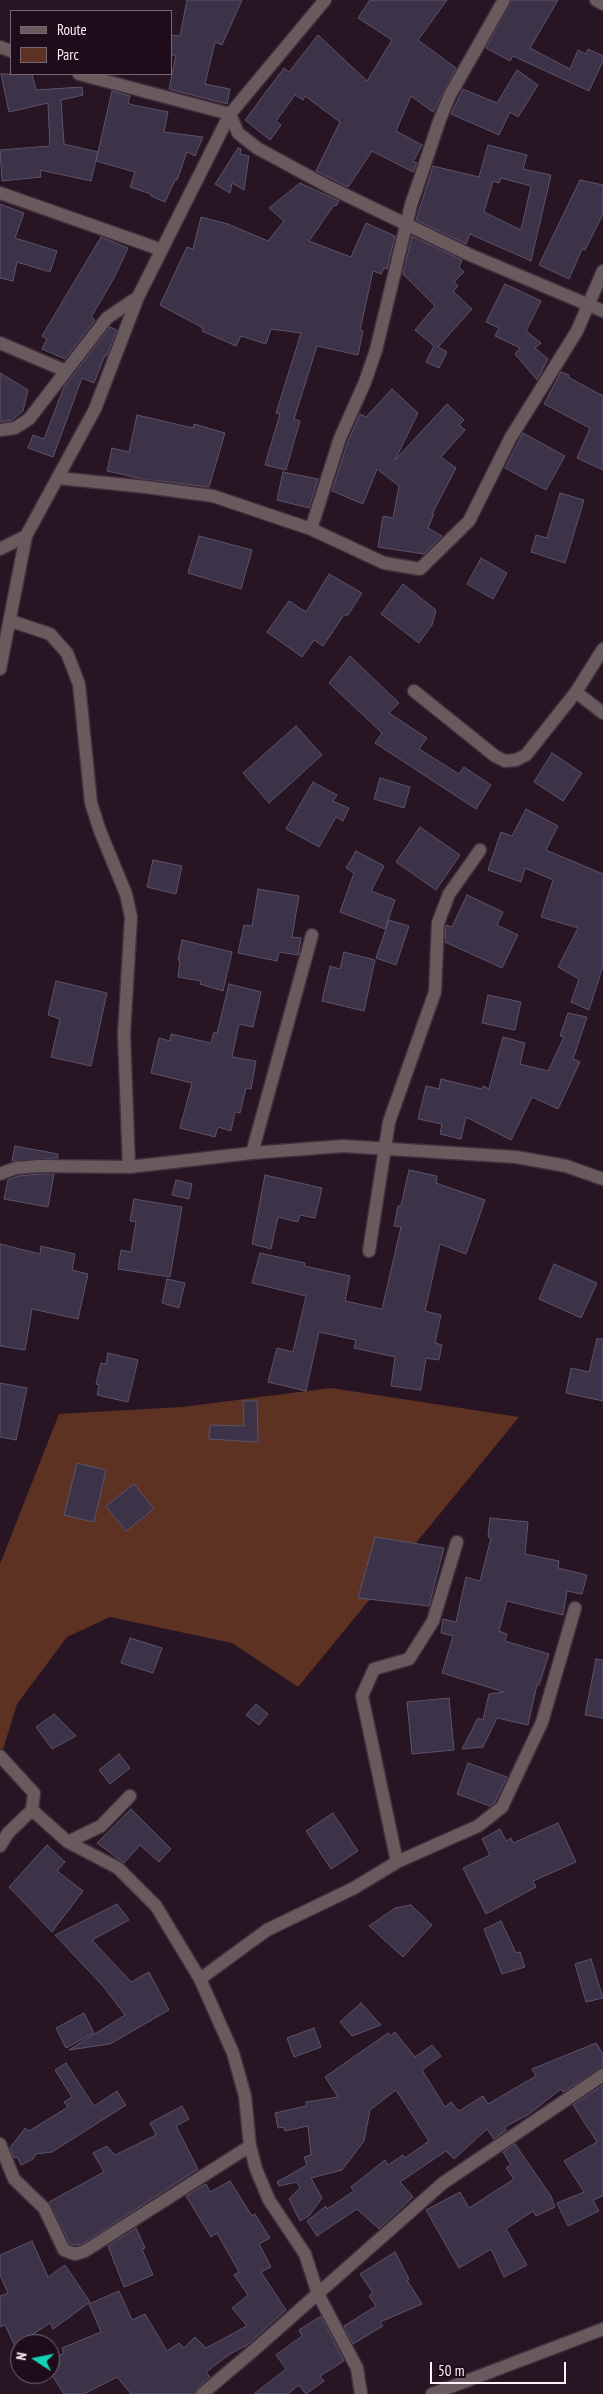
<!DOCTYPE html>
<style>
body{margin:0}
#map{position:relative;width:603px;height:2394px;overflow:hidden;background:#281524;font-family:"PT Sans Narrow",sans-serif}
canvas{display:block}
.legend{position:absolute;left:10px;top:10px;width:162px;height:65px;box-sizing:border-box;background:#1e0c1a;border:1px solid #786773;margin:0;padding:6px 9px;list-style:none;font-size:15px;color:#feeff9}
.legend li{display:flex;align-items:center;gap:10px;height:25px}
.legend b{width:25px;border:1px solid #786773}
.north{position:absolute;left:10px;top:2334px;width:50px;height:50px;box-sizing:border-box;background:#1e0c1a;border:1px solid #786773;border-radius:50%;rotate:281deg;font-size:14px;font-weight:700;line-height:20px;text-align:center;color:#feeff9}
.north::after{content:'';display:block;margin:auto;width:18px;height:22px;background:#11d5b4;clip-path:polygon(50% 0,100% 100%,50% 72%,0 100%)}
.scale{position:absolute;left:430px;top:2362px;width:136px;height:22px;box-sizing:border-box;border:2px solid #feeff9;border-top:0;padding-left:6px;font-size:15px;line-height:18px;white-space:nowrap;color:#feeff9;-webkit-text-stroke:4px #1e0c1a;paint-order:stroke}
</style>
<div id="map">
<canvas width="603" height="2394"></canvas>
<ul class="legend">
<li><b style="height:6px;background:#695b5d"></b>Route</li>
<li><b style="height:14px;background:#5e3223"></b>Parc</li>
</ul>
<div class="north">N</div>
<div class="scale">50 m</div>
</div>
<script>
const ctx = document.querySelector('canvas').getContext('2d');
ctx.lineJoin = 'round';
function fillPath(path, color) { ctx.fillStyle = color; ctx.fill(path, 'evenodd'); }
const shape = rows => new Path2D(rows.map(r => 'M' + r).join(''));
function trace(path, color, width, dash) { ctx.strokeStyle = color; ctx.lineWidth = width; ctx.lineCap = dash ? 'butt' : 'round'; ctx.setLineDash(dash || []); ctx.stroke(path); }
fillPath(shape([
 [331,1388,519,1417,298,1687,232,1643,110,1617,67,1637,17,1704,0,1759,0,1564,59,1414,182,1407]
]), '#5e3223');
const building = shape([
 [187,0,242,0,222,45,215,42,205,84,230,89,227,104,169,89,176,55,171,55,171,35,180,36,187,0],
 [370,0,447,0,418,40,456,68,433,112,411,96,396,131,422,145,413,162,417,163,413,172,372,151,348,187,316,171,340,122,305,96,303,100,295,95,276,121,281,125,270,140,245,120,284,68,289,72,318,35,367,81,392,40,358,18,370,0],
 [512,0,558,0,530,48,570,69,578,50,586,54,588,49,603,56,603,61,589,91,513,56,510,61,486,48,512,0],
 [517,70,538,85,518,117,510,112,499,135,451,114,463,89,497,103,517,70],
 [1,74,32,74,36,90,82,87,83,95,61,100,64,144,98,152,91,181,40,170,41,177,2,181,0,150,50,146,48,103,9,112,1,74],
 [112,91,130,96,128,103,133,105,168,112,164,132,203,137,195,156,187,152,177,180,175,180,165,202,151,196,151,194,130,187,135,172,96,161,112,91],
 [488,145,527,155,523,169,551,175,531,261,470,234,466,244,416,220,433,166,479,177,488,145],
 [501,178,531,186,521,230,484,212,493,181,499,183,501,178],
 [238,148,241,149,240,154,249,156,244,190,232,183,230,193,215,184,238,148],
 [580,180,603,185,603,214,585,250,582,249,569,279,539,265,580,180],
 [300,183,339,201,336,206,334,205,309,241,351,257,366,223,395,236,387,269,384,268,381,274,373,271,360,330,363,331,358,355,317,346,294,419,300,421,286,470,265,465,280,414,276,413,301,333,271,329,266,344,241,336,236,346,202,331,203,328,160,305,187,247,193,249,201,217,228,224,268,241,284,221,269,208,300,183],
 [0,204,24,213,15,238,57,251,50,272,17,262,13,281,0,278,0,204],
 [412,236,462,260,459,267,464,272,454,282,458,286,453,291,472,309,438,347,447,352,439,368,426,362,434,346,415,330,435,306,403,274,412,236],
 [101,237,128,248,114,278,91,317,95,320,65,359,42,349,47,339,42,336,101,237],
 [505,284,541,301,526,331,541,343,535,348,548,359,537,380,515,354,520,348,495,336,499,328,486,322,505,284],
 [110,327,117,330,107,356,105,355,94,383,82,378,53,457,28,448,33,435,44,439,64,387,110,327],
 [561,372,569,375,568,377,603,396,603,470,577,458,590,428,544,404,561,372],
 [0,373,28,390,23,411,12,420,0,422,0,373],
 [392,389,418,413,395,460,447,404,464,420,459,425,465,430,441,457,456,468,432,514,434,514,428,528,442,536,424,554,378,547,383,516,393,518,399,486,377,469,363,504,332,491,348,441,360,414,366,417,392,389],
 [137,415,193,428,194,424,225,433,209,487,143,479,107,471,112,448,129,452,137,415],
 [523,433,565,456,546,490,505,468,523,433],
 [283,472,318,479,309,508,277,500,283,472],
 [560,493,584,500,565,563,531,552,536,535,547,538,560,493],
 [199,536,252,550,241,589,188,573,199,536],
 [481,558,507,573,493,599,467,584,481,558],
 [329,574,362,593,348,615,344,615,323,646,314,640,302,657,267,632,289,601,306,612,329,574],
 [403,584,436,610,432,625,419,643,381,614,403,584],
 [350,656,399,703,389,713,427,738,419,749,459,774,464,767,491,785,476,809,375,743,382,733,329,683,350,656],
 [296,726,322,755,269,803,243,773,296,726],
 [552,753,582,773,563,801,534,782,552,753],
 [380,778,410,787,404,808,374,799,380,778],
 [313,782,337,795,333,801,349,808,343,821,336,817,319,847,286,829,313,782],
 [526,809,558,826,546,850,603,874,603,966,589,1010,571,1002,579,979,558,967,578,928,541,917,553,880,525,868,521,882,488,870,501,832,512,836,526,809],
 [420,827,460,855,436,890,396,862,420,827],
 [356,851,384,866,371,891,395,900,385,929,340,912,354,873,346,868,356,851],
 [153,860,182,866,176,894,147,887,153,860],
 [258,889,299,896,292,937,301,938,298,955,279,952,277,961,238,953,244,925,252,926,258,889],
 [467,895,503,912,497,925,518,935,502,968,445,942,446,925,452,927,467,895],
 [389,920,409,926,396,965,376,958,389,920],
 [182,940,232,952,223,991,200,984,201,981,178,977,180,961,178,960,182,940],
 [344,952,375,960,364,1011,322,1001,330,966,340,969,344,952],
 [56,981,107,993,91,1066,51,1057,60,1019,48,1015,56,981],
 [229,984,261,992,253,1027,239,1024,232,1057,256,1061,251,1089,246,1088,240,1113,235,1112,231,1131,218,1127,215,1137,180,1128,192,1083,151,1073,159,1038,170,1041,171,1034,211,1043,214,1032,217,1033,229,984],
 [488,995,521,1002,515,1030,482,1023,488,995],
 [568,1013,587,1017,573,1059,580,1062,558,1109,532,1097,511,1140,466,1117,461,1139,440,1134,442,1124,418,1119,426,1086,439,1089,441,1079,482,1089,483,1086,489,1089,503,1037,525,1043,520,1064,548,1071,564,1037,560,1036,568,1013],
 [15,1146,58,1154,58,1158,12,1161,15,1146],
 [409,1170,437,1176,436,1183,485,1200,466,1254,440,1244,425,1311,441,1315,435,1343,442,1345,439,1360,426,1358,421,1390,391,1386,395,1357,354,1348,356,1340,319,1332,306,1391,268,1382,277,1348,293,1352,306,1296,252,1283,260,1253,305,1263,304,1266,350,1276,345,1301,382,1309,401,1227,394,1226,398,1206,401,1206,409,1170],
 [39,1174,54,1174,48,1207,4,1199,8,1180,18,1176,39,1174],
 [265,1175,322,1188,315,1218,300,1215,298,1222,278,1217,271,1249,252,1244,265,1175],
 [176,1180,192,1184,189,1199,172,1195,176,1180],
 [134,1199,182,1207,170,1277,118,1269,121,1250,131,1252,136,1222,130,1221,134,1199],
 [0,1244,40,1254,41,1246,75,1254,72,1270,88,1274,78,1319,32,1309,25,1350,0,1346,0,1244],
 [554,1264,597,1283,581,1318,539,1299,554,1264],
 [167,1279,185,1283,179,1308,162,1303,167,1279],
 [597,1339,603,1339,603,1401,566,1393,571,1368,589,1372,597,1339],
 [108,1353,138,1360,128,1402,97,1395,99,1385,96,1384,101,1363,106,1364,108,1353],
 [0,1383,27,1388,16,1440,0,1437,0,1383],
 [243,1401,257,1401,258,1442,209,1439,210,1425,244,1426,243,1401],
 [77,1463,106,1470,94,1522,64,1515,77,1463],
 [134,1484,154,1509,126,1531,106,1506,134,1484],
 [490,1518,528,1522,525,1554,559,1561,558,1568,587,1575,582,1594,567,1591,563,1615,507,1601,499,1631,507,1634,505,1641,549,1654,539,1685,537,1685,528,1725,497,1718,483,1747,462,1749,478,1718,483,1720,489,1694,504,1692,442,1673,453,1636,441,1633,443,1619,456,1622,466,1577,480,1581,491,1538,488,1537,490,1518],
 [375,1537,444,1548,429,1606,358,1598,375,1537],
 [130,1638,162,1648,153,1673,121,1663,130,1638],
 [596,1659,603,1660,603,1718,585,1715,596,1659],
 [449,1698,454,1750,412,1754,407,1702,449,1698],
 [256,1704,268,1714,259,1725,246,1715,256,1704],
 [54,1714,76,1736,52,1749,36,1727,54,1714],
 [119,1754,130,1768,110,1784,99,1770,119,1754],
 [468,1763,507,1777,495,1802,490,1806,457,1794,468,1763],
 [131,1809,171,1849,159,1862,140,1845,124,1863,97,1843,131,1809],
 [333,1813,358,1851,331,1869,306,1831,333,1813],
 [558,1823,576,1862,533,1881,536,1887,486,1914,463,1868,490,1855,482,1839,500,1829,506,1841,511,1838,513,1843,558,1823],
 [47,1845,65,1862,57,1871,83,1891,52,1932,9,1887,47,1845],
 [117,1904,129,1920,92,1940,131,1982,149,1972,169,2010,110,2044,69,2050,125,2015,103,1986,55,1935,117,1904],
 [411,1905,432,1925,403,1957,369,1926,395,1908,411,1905],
 [501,1921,516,1953,520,1952,525,1967,502,1974,484,1929,501,1921],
 [591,1959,603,1998,586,2002,575,1964,591,1959],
 [361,2003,381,2025,352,2036,340,2022,361,2003],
 [84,2013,94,2033,66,2048,56,2028,84,2013],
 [314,2028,321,2047,294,2057,287,2038,314,2028],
 [395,2032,415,2057,432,2045,441,2056,422,2070,445,2107,451,2102,459,2111,483,2096,488,2104,536,2076,532,2069,596,2043,603,2054,603,2067,563,2092,561,2089,529,2114,505,2127,506,2130,494,2139,487,2129,454,2159,446,2151,400,2182,413,2197,379,2229,357,2209,317,2236,307,2221,326,2206,327,2209,354,2191,351,2187,385,2160,388,2165,403,2155,405,2158,429,2141,396,2090,370,2110,364,2141,342,2170,311,2178,322,2198,309,2216,300,2221,289,2199,300,2188,297,2182,279,2186,277,2182,307,2165,304,2157,311,2155,308,2126,285,2131,284,2127,278,2128,275,2113,306,2106,306,2102,338,2097,325,2077,388,2033,390,2036,395,2032],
 [66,2063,94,2106,117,2091,126,2105,52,2152,36,2154,33,2159,21,2165,17,2157,14,2158,10,2148,25,2128,29,2131,68,2107,64,2102,72,2097,55,2070,66,2063],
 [603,2085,603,2196,593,2200,599,2211,568,2226,557,2203,584,2192,564,2161,597,2142,573,2105,603,2085],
 [182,2106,189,2119,176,2126,198,2169,82,2244,75,2245,70,2244,49,2202,104,2172,93,2153,107,2146,115,2155,156,2135,150,2123,182,2106],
 [515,2144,551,2196,555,2207,536,2216,533,2211,506,2229,527,2265,504,2277,491,2249,459,2268,426,2210,460,2192,469,2208,514,2179,506,2168,511,2165,503,2152,515,2144],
 [230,2181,252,2216,255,2214,270,2238,259,2244,271,2267,261,2272,286,2310,247,2345,230,2354,206,2372,210,2377,197,2388,194,2394,131,2394,117,2377,84,2394,64,2394,50,2372,50,2360,64,2353,62,2348,101,2332,89,2304,119,2291,132,2320,145,2314,167,2351,179,2343,184,2348,195,2337,206,2348,247,2326,232,2308,248,2295,234,2275,239,2272,217,2233,211,2237,186,2196,206,2184,210,2192,230,2181],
 [136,2228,145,2248,142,2249,153,2275,124,2287,108,2246,136,2228],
 [32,2241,48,2277,65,2265,90,2302,53,2329,50,2323,15,2346,5,2325,0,2327,0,2296,8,2293,0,2275,0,2255,32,2241],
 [395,2252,409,2279,407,2280,422,2304,380,2322,383,2326,353,2344,344,2326,376,2306,369,2296,373,2293,360,2274,395,2252],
 [321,2316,344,2361,320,2376,324,2381,306,2394,299,2385,288,2394,254,2394,286,2369,276,2355,302,2336,299,2330,321,2316]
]);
fillPath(building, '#3c3349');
trace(building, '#5c536b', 1);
const street = shape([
 [596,0,603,4],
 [0,47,11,51],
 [79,74,230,114,238,133,257,148,329,187,468,254,603,311],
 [0,193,162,250],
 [0,343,66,371],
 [0,430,15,428,29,419,107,318,138,297],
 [58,478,146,487,213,496,311,529,384,563,420,569,469,521,511,437,577,331,603,271],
 [311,529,340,438,365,382,376,350,411,205,440,119,450,95,504,0],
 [0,549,26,536],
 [11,621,50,634,67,653,79,684,91,803,100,831,126,894,131,917,124,1034,129,1167],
 [0,669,26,536,95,409,138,297,230,114,325,0],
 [414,691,495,756,505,761,516,760,526,755,576,692,603,649],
 [576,692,603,713],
 [252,1153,312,935],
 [0,1174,16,1168,39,1166,129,1167,252,1153,343,1146,516,1157,566,1166,603,1179],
 [369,1251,389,1122,435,992,438,923,449,894,480,850],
 [0,1756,34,1793,32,1810],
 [68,1842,101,1826,130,1796],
 [0,1846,8,1833,32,1810,68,1842,118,1868,156,1906,200,1979,233,2053,245,2096,250,2146,256,2169,269,2200,305,2254,318,2294,357,2368,361,2394],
 [397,1862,362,1696,374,1669,409,1659,433,1621,457,1542],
 [200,1979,267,1930,354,1888,397,1862,478,1826,502,1807,542,1722,575,1608],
 [0,2144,14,2179,44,2208,64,2250,75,2254,85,2251,250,2146],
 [202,2394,254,2350,443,2183,603,2075],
 [432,2394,603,2329]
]);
trace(street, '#422f3e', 15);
trace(street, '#695b5d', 12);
</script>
